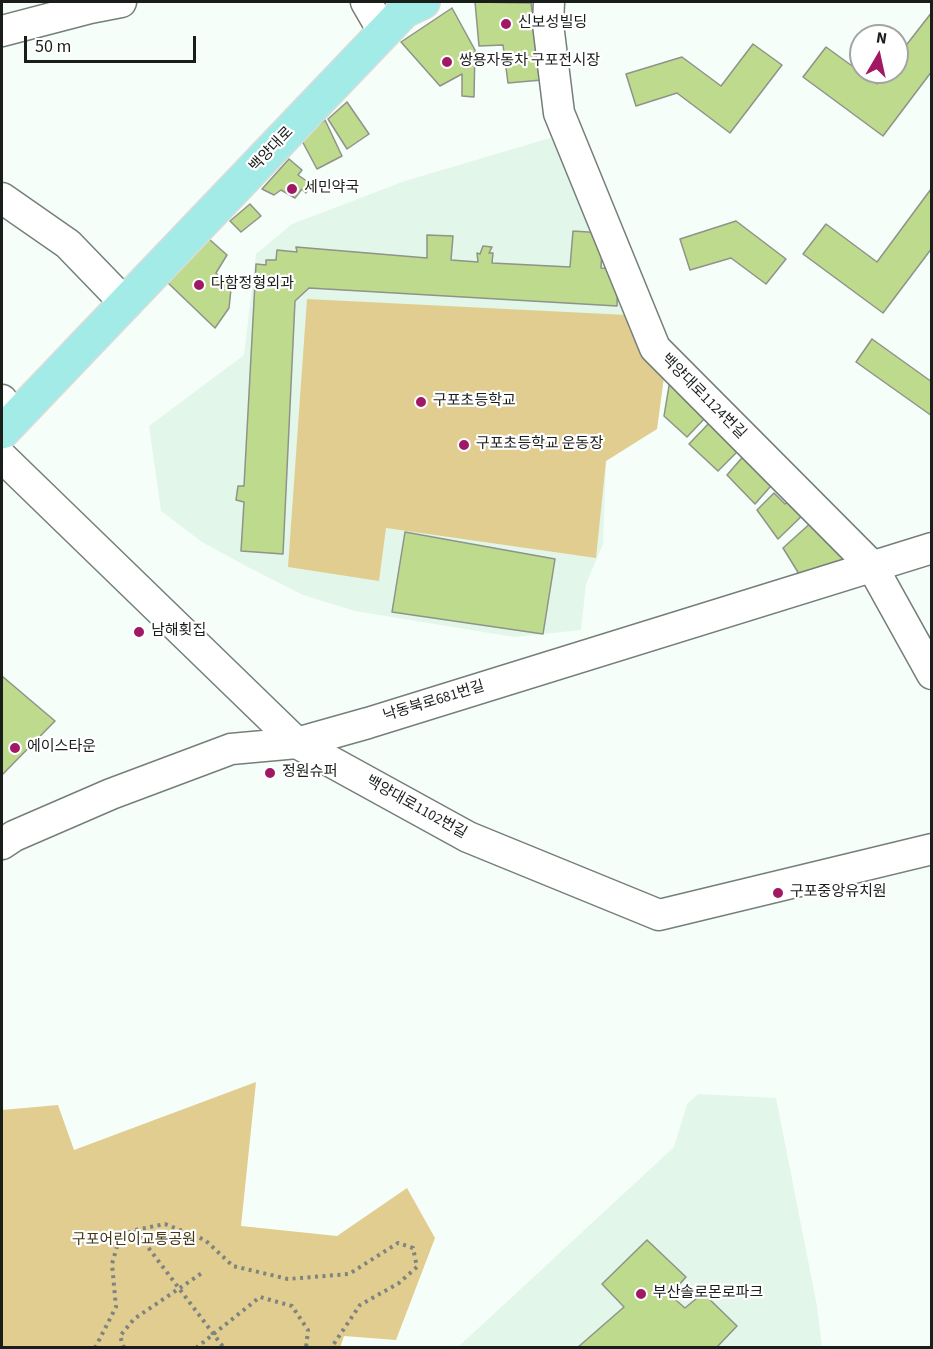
<!DOCTYPE html>
<meta charset="utf-8">
<style>
body{margin:0}
#map{position:relative;width:933px;height:1349px;overflow:hidden;background:#f5fef8;font-family:"Source Sans 3",sans-serif}
canvas{display:block}
.frame{position:absolute;inset:0;border:3px solid #1a1e1b;pointer-events:none}
.north{position:absolute;left:849px;top:24px;width:60px;height:60px;box-sizing:border-box;background:#fff;border:2px solid #a3a5a4;border-radius:50%;rotate:9deg;font-size:16px;font-weight:700;line-height:24px;text-align:center;color:#1a1e1b}
.north::after{content:'';display:block;margin:auto;width:21px;height:27px;background:#a11965;clip-path:polygon(50% 0,100% 100%,50% 72%,0 100%)}
.scale{position:absolute;left:24px;top:36px;width:172px;height:27px;box-sizing:border-box;border:3px solid #1a1e1b;border-top:0;padding-left:8px;font-size:18px;line-height:21px;white-space:nowrap;color:#1a1e1b;-webkit-text-stroke:4px #fff;paint-order:stroke}
</style>
<div id="map">
<canvas width="933" height="1349"></canvas>
<div class="frame"></div>
<div class="north">N</div>
<div class="scale">50 m</div>
</div>
<script>
const ctx = document.querySelector('canvas').getContext('2d');
ctx.lineJoin = 'round';
function fillPath(path, color) { ctx.fillStyle = color; ctx.fill(path, 'evenodd'); }
const shape = rows => new Path2D(rows.map(r => 'M' + r).join(''));
function trace(path, color, width, dash) { ctx.strokeStyle = color; ctx.lineWidth = width; ctx.lineCap = dash ? 'butt' : 'round'; ctx.setLineDash(dash || []); ctx.stroke(path); }
function label(font, color, halo, rows, align = 'center') {
  ctx.font = font + ' "Source Sans 3","Noto Sans KR",sans-serif'; ctx.lineWidth = 4.5; ctx.setLineDash([]); ctx.textBaseline = 'middle'; ctx.strokeStyle = halo; ctx.fillStyle = color; for (const [text, x, y, turn = 0] of rows) {
    ctx.save(); ctx.translate(x, y); ctx.rotate((+turn || 0) * Math.PI / 180); ctx.textAlign = isNaN(turn) ? turn : align; if (halo) ctx.strokeText(text, 0, 0); ctx.fillText(text, 0, 0); ctx.restore();
  }
}
fillPath(shape([
 [567,133,664,377,657,429,606,461,603,544,586,584,581,630,514,637,355,611,303,595,246,566,202,542,161,511,149,426,244,355,256,254,292,224,405,181],
 [698,1094,776,1098,817,1306,822,1347,457,1348,674,1147,687,1104]
]), '#e3f6ea');
fillPath(shape([
 [307,299,627,315,664,377,657,429,606,461,596,558,386,528,379,581,288,567],
 [256,1082,241,1226,337,1236,407,1188,435,1238,396,1340,344,1336,340,1348,2,1347,2,1110,58,1105,74,1150]
]), '#e1cd90');
const building = shape([
 [475,2,531,3,542,80,508,83,503,45,479,46,475,2],
 [452,8,475,50,474,97,462,96,462,74,440,86,401,42,452,8],
 [932,12,932,71,883,136,803,77,826,47,877,84,886,72,897,72,897,57,932,12],
 [753,44,782,65,730,133,677,93,636,106,626,74,682,57,721,86,753,44],
 [347,102,369,134,347,149,328,119,347,102],
 [325,120,342,156,317,169,301,139,325,120],
 [289,159,302,170,298,175,311,184,306,193,302,189,295,198,281,190,274,195,262,189,289,159],
 [931,189,932,248,883,313,803,254,826,224,877,262,931,189],
 [250,204,261,216,241,232,230,221,250,204],
 [736,221,786,259,766,284,731,258,690,270,680,239,736,221],
 [573,231,603,233,601,268,618,269,617,306,309,288,295,301,283,554,241,551,244,502,236,500,238,486,244,486,256,264,266,265,266,260,276,260,277,250,297,252,296,247,427,258,427,235,453,236,451,260,478,262,477,253,480,254,483,246,492,247,489,253,493,253,492,263,570,267,573,231],
 [209,239,227,255,216,273,231,289,229,308,215,328,167,282,209,239],
 [872,339,932,382,932,416,856,362,872,339],
 [670,380,707,416,687,437,664,416,670,380],
 [713,419,742,447,718,471,689,444,713,419],
 [747,452,777,479,755,504,727,475,747,452],
 [774,493,785,504,794,498,807,511,778,539,757,510,774,493],
 [814,520,847,561,804,582,783,548,814,520],
 [405,532,555,559,543,634,392,612,405,532],
 [2,676,55,721,2,775,2,676],
 [647,1240,686,1277,670,1295,685,1308,703,1293,737,1326,716,1348,577,1348,624,1307,602,1284,647,1240]
]);
fillPath(building, '#beda8c');
trace(building, '#8f9389', 1.5);
const minor = shape([
 [366,2,384,33],
 [549,2,548,24,559,113,655,348,872,566,932,674],
 [2,31,90,8,121,2],
 [2,198,68,244,126,304],
 [2,400,11,422],
 [2,457,297,743,468,837,659,915,932,849],
 [2,844,14,836,111,794,231,749,297,743,368,723,932,548]
]);
const major = shape([
 [2,432,404,11,423,2]
]);
trace(minor, '#757f78', 33);
trace(major, '#dadbdb', 36);
trace(shape([
 [135,1230,224,1348],
 [95,1348,116,1307,112,1264,120,1236,135,1230,165,1224,205,1240,233,1266,288,1279,349,1274,398,1243,413,1248,417,1267,399,1283,360,1305,331,1348],
 [124,1348,120,1336,134,1319,202,1273],
 [196,1348,260,1297,292,1306,308,1330,306,1348]
]), '#7e8480', 4, [3, 4.5]);
trace(minor, '#fff', 30);
trace(major, '#a3ebe6', 33);
for (const [x, y, r, color] of [
 [506,24,6,"#a11965"],
 [447,62,6,"#a11965"],
 [292,189,6,"#a11965"],
 [199,285,6,"#a11965"],
 [421,402,6,"#a11965"],
 [464,445,6,"#a11965"],
 [139,632,6,"#a11965"],
 [15,748,6,"#a11965"],
 [270,773,6,"#a11965"],
 [778,893,6,"#a11965"],
 [641,1294,6,"#a11965"]
]) { const dot = new Path2D(); dot.arc(x, y, r, 0, 2 * Math.PI); ctx.fillStyle = color; ctx.fill(dot); trace(dot, '#fff', 2); }
label('15px', '#1a1e1b', '#fff', [
 ["신보성빌딩",518,24],
 ["쌍용자동차 구포전시장",459,62],
 ["세민약국",304,189],
 ["다함정형외과",211,285],
 ["구포초등학교",433,402],
 ["구포초등학교 운동장",476,445],
 ["남해횟집",151,632],
 ["에이스타운",27,748],
 ["정원슈퍼",282,773],
 ["구포중앙유치원",790,893],
 ["부산솔로몬로파크",653,1294]
], 'left');
label('15px', '#1a1e1b', '#fff', [
 ["백양대로",272,150,-46],
 ["백양대로1124번길",703,397,45],
 ["낙동북로681번길",434,702,-17],
 ["백양대로1102번길",416,808,29]
]);
label('15px', '#433714', '#fff', [
 ["구포어린이교통공원",134,1241]
]);
</script>
